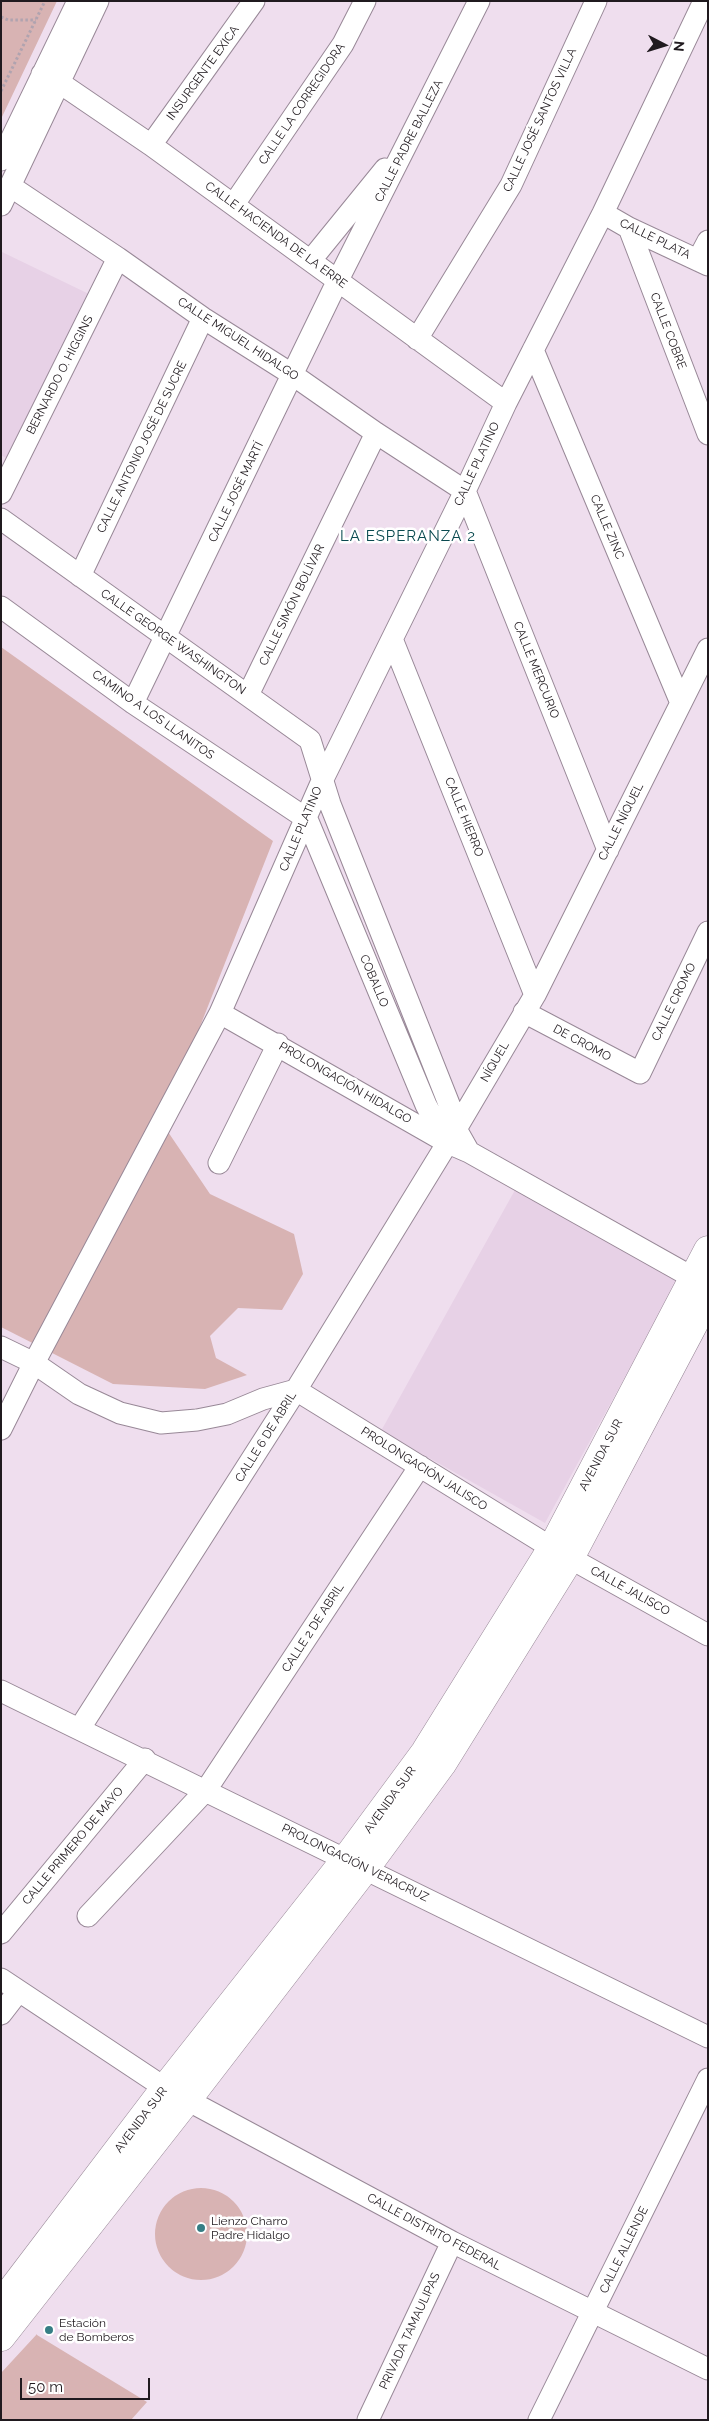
<!DOCTYPE html>
<meta charset="utf-8">
<style>
body{margin:0}
#map{position:relative;width:709px;height:2421px;overflow:hidden;background:#efdeee;font-family:Raleway,sans-serif}
canvas{display:block}
.frame{position:absolute;inset:0;border:2px solid #201a1f;pointer-events:none}
.north{position:absolute;left:639px;top:20px;width:50px;height:50px;-webkit-text-stroke:4px #fff;paint-order:stroke;rotate:95deg;font-size:14px;font-weight:700;line-height:20px;text-align:center;color:#201a1f}
.north::after{content:'';display:block;margin:auto;width:18px;height:22px;background:#201a1f;clip-path:polygon(50% 0,100% 100%,50% 72%,0 100%)}
.scale{position:absolute;left:20px;top:2378px;width:130px;height:22px;box-sizing:border-box;border:2px solid #201a1f;border-top:0;padding-left:6px;font-size:15px;line-height:18px;white-space:nowrap;color:#201a1f;-webkit-text-stroke:4px #fff;paint-order:stroke}
</style>
<div id="map">
<canvas width="709" height="2421"></canvas>
<div class="frame"></div>
<div class="north">N</div>
<div class="scale">50 m</div>
</div>
<script>
const ctx = document.querySelector('canvas').getContext('2d');
ctx.lineJoin = 'round';
function fillPath(path, color) { ctx.fillStyle = color; ctx.fill(path, 'evenodd'); }
const shape = rows => new Path2D(rows.map(r => 'M' + r).join(''));
function trace(path, color, width, dash) { ctx.strokeStyle = color; ctx.lineWidth = width; ctx.lineCap = dash ? 'butt' : 'round'; ctx.setLineDash(dash || []); ctx.stroke(path); }
function label(font, color, halo, rows, align = 'center') {
  ctx.font = font + ' Raleway,sans-serif'; ctx.lineWidth = 5; ctx.setLineDash([]); ctx.textBaseline = 'middle'; ctx.strokeStyle = halo; ctx.fillStyle = color; for (const [text, x, y, turn = 0] of rows) {
    ctx.save(); ctx.translate(x, y); ctx.rotate((+turn || 0) * Math.PI / 180); ctx.textAlign = isNaN(turn) ? turn : align; if (halo) ctx.strokeText(text, 0, 0); ctx.fillText(text, 0, 0); ctx.restore();
  }
}
fillPath(shape([
 [2,252,91,295,11,461,1,455],
 [515,1190,678,1280,545,1523,381,1431]
]), '#e7d1e6');
fillPath(shape([
 [1,1,57,1,1,119],
 [1,647,273,841,162,1123,210,1194,294,1234,303,1274,282,1310,238,1308,210,1336,216,1358,247,1375,205,1389,113,1384,1,1327],
 '155 2234a46 46 0 1 1 92 0a46 46 0 1 1-92 0Z',
 [37,2334,37,2335,147,2402,131,2420,1,2420,1,2373]
]), '#d8b3b3');
const street = shape([
 [42,74,60,83,151,145,506,403],
 [151,145,254,1],
 [1,160,78,1],
 [10,186,118,258,203,318,293,375,376,433,465,491,608,850],
 [234,204,343,44,365,1],
 [1,205,98,1],
 [603,213,629,228,708,265],
 [629,228,708,434],
 [311,260,385,169],
 [698,260,708,241],
 [417,339,511,185,596,1],
 [533,350,681,703],
 [1,493,118,258],
 [1,519,310,740,330,804,451,1109,456,1129,469,1152],
 [80,576,203,318],
 [1,607,133,703,307,819,426,1105,446,1142],
 [392,639,535,995],
 [248,695,376,433],
 [133,703,338,280,479,1],
 [524,1012,640,1073,708,932],
 [220,1013,446,1142,469,1152,706,1285],
 [219,1163,278,1044],
 [1,1347,34,1363,79,1394,120,1413,161,1423,197,1420,227,1414,263,1399,296,1390],
 [296,1390,552,1548,708,1635],
 [1,1429,34,1363,220,1013,322,781,465,491,506,403,603,213,704,1],
 [1,1691,708,2037],
 [80,1728,296,1390,456,1129,535,995,708,649],
 [88,1916,206,1790,420,1466],
 [1,1933,145,1759],
 [1,1979,165,2088,452,2242,708,2369],
 [1,2014,18,1992],
 [368,2420,452,2242],
 [539,2420,708,2079]
]);
const secondary = shape([
 [1,2304,165,2088,346,1859,425,1752,552,1548,708,1250],
 [1,2337,187,2100,365,1869,442,1764,570,1558,708,1297]
]);
trace(street, '#988897', 23);
trace(secondary, '#988897', 29);
trace(shape([
 [1,17,8,20,36,20],
 [1,91,45,1]
]), '#b0a3af', 3, [2.5, 2.5]);
trace(street, '#fff', 21);
trace(secondary, '#fff', 28);
for (const [x, y, r, color] of [
 [201,2228,5,"#367e85"],
 [49,2330,5,"#367e85"]
]) { const dot = new Path2D(); dot.arc(x, y, r, 0, 2 * Math.PI); ctx.fillStyle = color; ctx.fill(dot); trace(dot, '#fff', 2); }
label('12px', '#201a1f', '#fff', [
 ["INSURGENTE EXICA",203,73,-54],
 ["CALLE LA CORREGIDORA",302,104,-56],
 ["CALLE JOSÉ SANTOS VILLA",540,120,-65],
 ["CALLE PADRE BALLEZA",409,141,-63],
 ["CALLE HACIENDA DE LA ERRE",276,235,36],
 ["CALLE PLATA",655,239,26],
 ["CALLE COBRE",668,331,69],
 ["CALLE MIGUEL HIDALGO",238,339,33],
 ["BERNARDO O. HIGGINS",60,375,-63],
 ["CALLE ANTONIO JOSÉ DE SUCRE",142,447,-64],
 ["CALLE PLATINO",477,464,-65],
 ["CALLE JOSÉ MARTÍ",236,492,-64],
 ["CALLE ZINC",607,527,67],
 ["CALLE SIMÓN BOLÍVAR",292,605,-64],
 ["CALLE GEORGE WASHINGTON",173,642,35],
 ["CALLE MERCURIO",536,670,68],
 ["CAMINO A LOS LLANITOS",153,715,35],
 ["CALLE HIERRO",464,817,68],
 ["CALLE NÍQUEL",621,822,-63],
 ["CALLE PLATINO",301,829,-67],
 ["COBALLO",374,981,67],
 ["CALLE CROMO",674,1002,-64],
 ["DE CROMO",582,1043,28],
 ["NÍQUEL",495,1062,-60],
 ["PROLONGACIÓN HIDALGO",345,1083,30],
 ["CALLE 6 DE ABRIL",266,1437,-58],
 ["AVENIDA SUR",601,1455,-62],
 ["PROLONGACIÓN JALISCO",424,1469,32],
 ["CALLE JALISCO",630,1591,29],
 ["CALLE 2 DE ABRIL",313,1628,-57],
 ["AVENIDA SUR",390,1800,-54],
 ["CALLE PRIMERO DE MAYO",73,1846,-50],
 ["PROLONGACIÓN VERACRUZ",355,1863,26],
 ["AVENIDA SUR",141,2120,-53],
 ["CALLE DISTRITO FEDERAL",434,2232,28],
 ["CALLE ALLENDE",624,2250,-64],
 ["PRIVADA TAMAULIPAS",410,2331,-65]
]);
label('12px', '#201a1f', '#fff', [
 ["Lienzo Charro",211,2221],
 ["Padre Hidalgo",211,2235],
 ["Estación",59,2323],
 ["de Bomberos",59,2337]
], 'left');
ctx.letterSpacing = '1px';
label('15px', '#0a4a50', '#fff', [
 ["LA ESPERANZA 2",408,536]
]);
ctx.letterSpacing = '0px';
</script>
